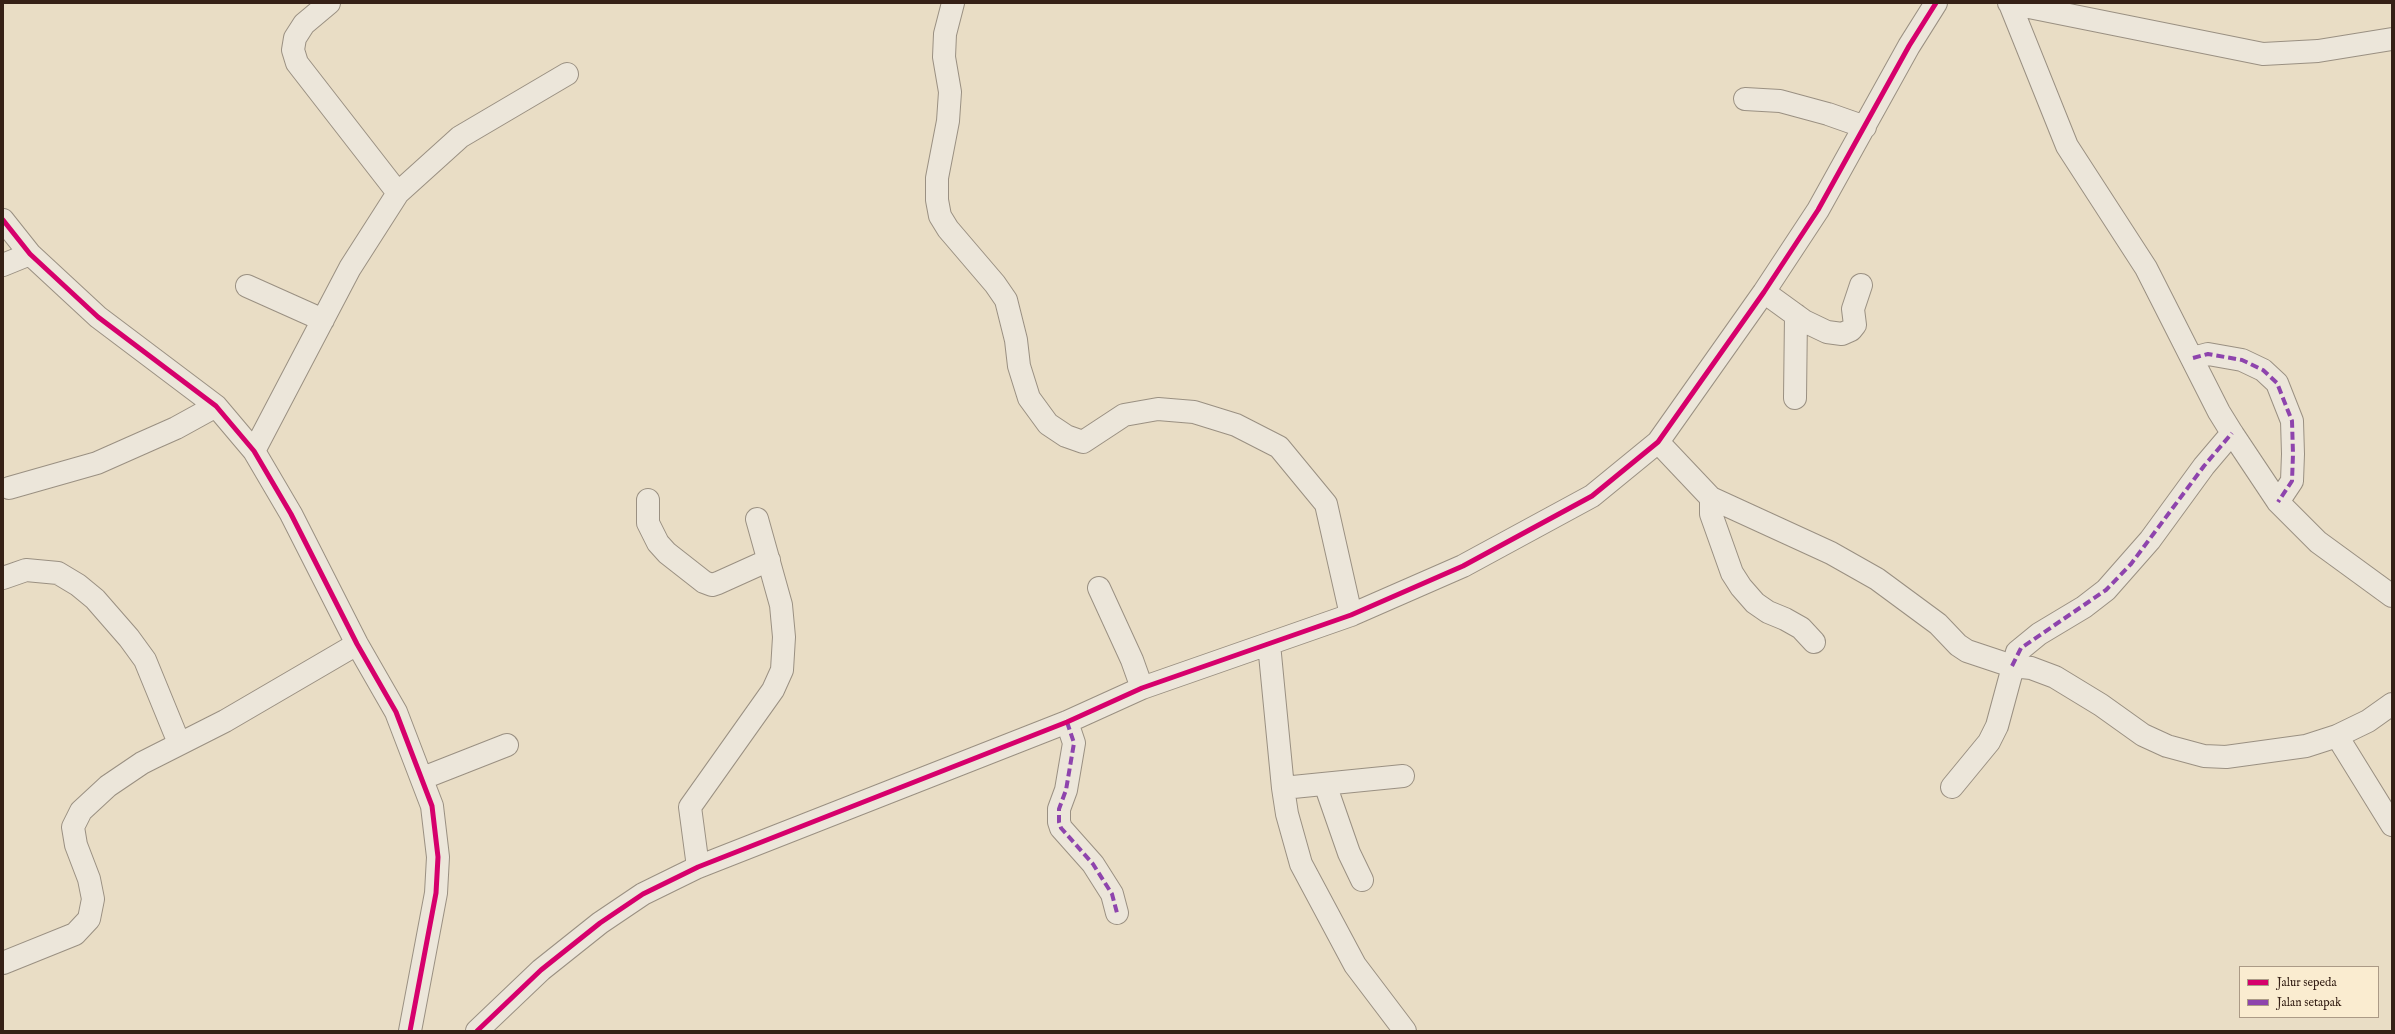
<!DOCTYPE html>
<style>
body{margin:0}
#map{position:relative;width:2395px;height:1034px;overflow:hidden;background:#e9ddc5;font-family:"IM FELL English",serif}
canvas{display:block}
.frame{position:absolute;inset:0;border:4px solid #352016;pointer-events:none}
.legend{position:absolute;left:2239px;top:966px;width:140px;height:52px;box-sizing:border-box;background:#faecd0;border:1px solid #ab9a86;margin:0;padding:5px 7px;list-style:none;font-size:12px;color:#352016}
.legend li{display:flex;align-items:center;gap:8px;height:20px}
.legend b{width:20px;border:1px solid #ab9a86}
</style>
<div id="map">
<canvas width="2395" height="1034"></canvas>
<div class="frame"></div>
<ul class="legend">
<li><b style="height:5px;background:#d6006c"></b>Jalur sepeda</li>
<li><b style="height:5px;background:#8e44ad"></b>Jalan setapak</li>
</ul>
</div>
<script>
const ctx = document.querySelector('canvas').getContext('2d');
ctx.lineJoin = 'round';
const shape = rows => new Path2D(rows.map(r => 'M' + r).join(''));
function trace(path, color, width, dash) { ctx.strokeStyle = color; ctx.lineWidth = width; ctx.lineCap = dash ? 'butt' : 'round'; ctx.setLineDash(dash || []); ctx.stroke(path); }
const minor = shape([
 [329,3,304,24,295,38,293,50,297,63,398,193],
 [953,3,945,34,944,57,950,92,948,121,937,178,937,200,940,216,948,229,995,284,1006,300,1016,340,1019,366,1029,398,1048,424,1066,436,1083,442,1124,415,1158,409,1194,412,1236,425,1279,447,1326,504,1351,615],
 [2009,3,2263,54,2318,51,2392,39],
 [2010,4,2067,146,2146,268,2219,412,2232,433,2278,502,2318,542,2392,596],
 [1745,99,1780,101,1828,114,1865,127],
 [3,220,30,254,98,317,216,406,254,451,291,514,357,644,396,712,432,806,438,857,436,893,410,1031],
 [3,265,30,254],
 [247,286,323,320],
 [1764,292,1804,321,1827,332,1842,334,1851,330,1855,325,1853,309,1861,285],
 [2193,358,2208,354,2242,360,2263,370,2277,383,2292,421,2293,454,2292,481,2278,502],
 [1795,398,1796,315],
 [1658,442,1711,498,1831,553,1877,579,1938,624,1958,645,1967,651,2012,666,2031,668,2055,677,2101,705,2143,735,2167,746,2204,756,2226,757,2306,746,2337,736,2368,721,2392,704],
 [254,451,350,268,398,193,460,137,567,74],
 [9,488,97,463,176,428,216,406],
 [1711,498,1711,514,1732,573,1741,587,1755,603,1768,612,1785,619,1801,628,1814,642],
 [648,500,648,523,658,543,667,553,704,582,712,585,718,583,769,560],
 [3,578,26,570,58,573,78,585,95,599,129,638,145,660,179,743],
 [1099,588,1132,660,1142,688],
 [1269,644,1283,788,1287,814,1301,864,1355,965,1405,1031],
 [1067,722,1074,743,1066,790,1059,809,1059,822,1061,828,1093,864,1112,894,1117,913],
 [2337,736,2392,825],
 [423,778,507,745],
 [1325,784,1349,853,1362,880],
 [1952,787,1989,742,1997,726,2017,652,2039,634,2084,607,2106,590,2150,540,2204,466,2232,433],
 [1283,788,1403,776],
 [698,867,690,807,773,690,782,670,784,637,781,605,757,519],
 [3,963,75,934,89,919,93,899,89,879,76,845,73,827,81,811,108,786,142,763,225,721,357,644],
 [477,1031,541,970,600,923,643,894,698,867,1067,722,1142,688,1351,615,1463,566,1592,496,1658,442,1764,292,1818,210,1909,46,1936,3]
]);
trace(minor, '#9a9082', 24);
trace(minor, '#ece6da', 22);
trace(shape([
 [2193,358,2208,354,2242,360,2263,370,2277,383,2292,421,2293,454,2292,481,2278,502],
 [2012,666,2021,648,2106,590,2131,564,2204,466,2232,433],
 [1067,722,1074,743,1066,790,1059,809,1059,822,1061,828,1093,864,1112,894,1117,913]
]), '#8e44ad', 4, [8, 4]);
trace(shape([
 [3,220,30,254,98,317,216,406,254,451,291,514,357,644,396,712,432,806,438,857,436,893,410,1031],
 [477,1031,541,970,600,923,643,894,698,867,1067,722,1142,688,1351,615,1463,566,1592,496,1658,442,1764,292,1818,210,1909,46,1936,3]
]), '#d6006c', 5);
</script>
